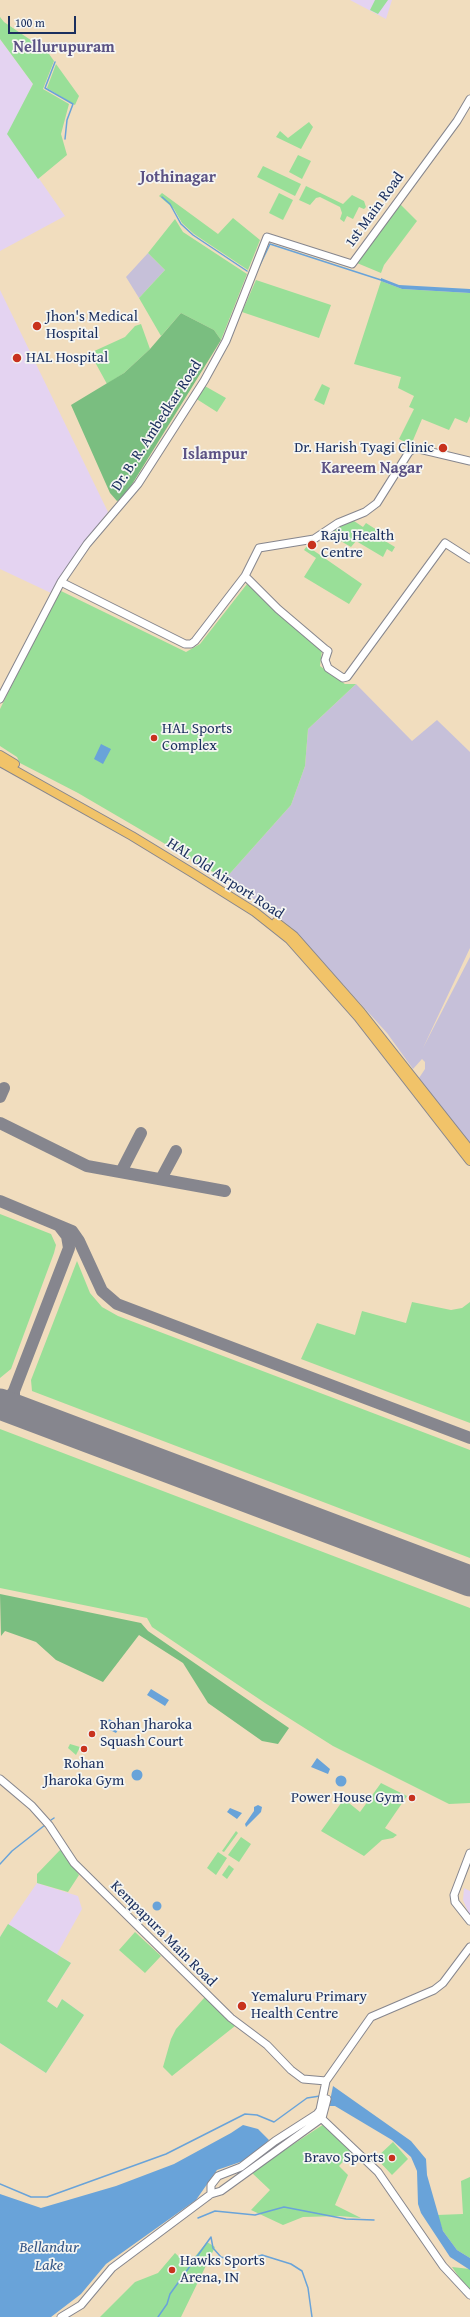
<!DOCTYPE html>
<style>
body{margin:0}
#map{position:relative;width:470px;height:2317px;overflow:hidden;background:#f1ddbe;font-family:"Gentium Book Plus",serif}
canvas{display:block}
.scale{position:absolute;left:8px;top:16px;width:68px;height:18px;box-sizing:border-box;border:2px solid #1b2f5e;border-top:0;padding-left:5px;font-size:12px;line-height:14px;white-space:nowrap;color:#1b2f5e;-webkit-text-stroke:3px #f6f6f2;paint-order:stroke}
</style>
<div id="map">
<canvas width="470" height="2317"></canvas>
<div class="scale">100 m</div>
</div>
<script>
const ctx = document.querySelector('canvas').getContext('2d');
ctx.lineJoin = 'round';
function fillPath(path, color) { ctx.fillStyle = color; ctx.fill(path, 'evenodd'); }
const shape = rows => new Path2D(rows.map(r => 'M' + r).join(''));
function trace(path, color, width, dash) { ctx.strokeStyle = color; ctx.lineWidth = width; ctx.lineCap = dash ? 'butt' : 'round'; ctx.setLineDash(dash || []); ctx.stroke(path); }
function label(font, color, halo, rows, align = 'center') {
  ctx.font = font + ' "Gentium Book Plus",serif'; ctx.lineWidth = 3.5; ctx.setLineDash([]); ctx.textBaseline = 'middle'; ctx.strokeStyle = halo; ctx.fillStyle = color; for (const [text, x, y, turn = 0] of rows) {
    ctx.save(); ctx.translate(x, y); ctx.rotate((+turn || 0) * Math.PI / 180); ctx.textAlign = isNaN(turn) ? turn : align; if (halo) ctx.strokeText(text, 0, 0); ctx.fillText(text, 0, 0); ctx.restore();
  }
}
fillPath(shape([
 [350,0,392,0,386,19],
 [0,39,33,84,8,134,65,216,0,251],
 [0,290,108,512,75,555,51,593,0,569],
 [37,1883,78,1896,82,1909,57,1954,71,1963,47,2001,57,2008,62,1999,84,2015,46,2073,0,2043,0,1937],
 [464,1888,470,1891,470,1916,463,1900]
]), '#e4d3f1');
fillPath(shape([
 [148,253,165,270,139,298,126,277],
 [356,684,412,741,437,720,470,752,470,948,423,1048,470,957,470,1144,419,1078,425,1069,425,1062,422,1059,413,1069,387,1033,293,929,271,911,225,879,291,805,305,766,308,729]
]), '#c6c0d9');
fillPath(shape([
 [375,0,388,0,378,14,370,10],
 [0,17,4,22,47,51,54,61,43,89,69,104,61,134,67,155,38,179,7,134,33,84,0,39],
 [56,64,79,96,75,105,47,88],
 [309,122,313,127,301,149,276,137,280,131,288,138],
 [298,155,311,161,302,179,289,172],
 [263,166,301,184,295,196,257,177],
 [306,186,343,204,352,195,364,201,366,207,364,209,359,207,353,219,347,216,344,222,340,219,342,213,340,207,320,197,316,198,310,205,299,200],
 [162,193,218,234,233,218,260,240,248,270,194,234,182,223,174,209,159,196],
 [279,193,293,200,283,220,269,213],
 [399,203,417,221,384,265,381,273,357,263],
 [175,219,183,232,247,274,221,340,214,330,181,313,161,336,139,298,165,270,148,253],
 [256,280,331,305,319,338,242,312],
 [381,281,402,289,470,293,470,416,467,423,455,418,449,430,422,419,411,445,399,439,414,409,409,407,414,396,398,388,401,377,354,364],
 [141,324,150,349,124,373,107,384,90,353,125,337,135,326],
 [322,384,330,388,324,405,314,400],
 [203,385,226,398,217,412,195,398],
 [351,519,363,527,366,523,377,530,375,535,395,547,392,552,387,549,383,557,356,541,351,547,339,540,344,535,333,530],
 [307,546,362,584,349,604,304,577,316,558,304,550],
 [247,584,322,650,320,666,345,684,356,684,308,729,305,766,291,805,225,879,78,793,20,763,17,757,0,746,0,709,59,590,186,652,200,644],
 [0,1214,51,1234,56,1245,54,1253,11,1369,0,1378],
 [77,1261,90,1293,102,1307,118,1316,470,1450,470,1558,32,1391,31,1380],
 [412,1302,451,1310,462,1308,470,1302,470,1423,301,1359,317,1323,355,1335,362,1311,406,1323],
 [0,1429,470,1608,470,1803,449,1804,333,1746,265,1703,152,1627,147,1618,0,1588],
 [70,1744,80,1747,76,1755,68,1748],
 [381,1783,407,1796,385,1828,397,1835,393,1838,382,1840,364,1856,321,1831,344,1799,360,1812],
 [236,1831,238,1833,224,1852,222,1851],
 [241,1837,251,1844,239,1862,228,1855],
 [61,1849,79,1875,68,1892,37,1883,37,1874],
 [218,1852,227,1858,216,1875,207,1868],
 [229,1865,234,1869,227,1879,222,1875],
 [8,1924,71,1963,47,2001,57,2008,62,1999,84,2015,46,2073,0,2043,0,1937],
 [135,1932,161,1956,145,1973,119,1950],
 [205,1997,235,2026,172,2076,163,2067,171,2039,176,2029],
 [324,2124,353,2151,339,2166,348,2175,335,2205,361,2218,340,2216,303,2217,283,2225,251,2210,270,2190,251,2172],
 [393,2142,408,2159,392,2175,376,2158],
 [470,2177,470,2258,457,2250,443,2231,437,2215,463,2214,461,2181],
 [207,2242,215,2247,181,2317,100,2317,135,2282,158,2273,175,2253,188,2265],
 [452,2267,470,2269,470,2293]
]), '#99df98');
fillPath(shape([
 [181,313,214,330,221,340,123,499,117,501,110,493,71,405,124,373,150,349],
 [0,1594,141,1623,148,1631,289,1728,278,1744,262,1741,208,1703,183,1663,139,1635,103,1682,56,1660,36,1642,5,1631,1,1636]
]), '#7abe80');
fillPath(shape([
 [381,278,399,285,470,289,470,293,402,289,381,281],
 [101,744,111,749,103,764,94,759],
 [151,1689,169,1700,165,1706,147,1695],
 [109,1719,121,1725,116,1733,104,1727],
 [317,1758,330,1769,328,1774,311,1767],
 '131.5 1775a5.5 5.5 0 1 1 11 0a5.5 5.5 0 1 1-11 0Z',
 '335.5 1781a5.5 5.5 0 1 1 11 0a5.5 5.5 0 1 1-11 0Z',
 [258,1805,262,1807,261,1812,246,1827,245,1824,254,1811,254,1807],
 [230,1808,242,1813,237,1819,227,1812],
 '152.5 1906a4.5 4.5 0 1 1 9 0a4.5 4.5 0 1 1-9 0Z',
 [333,2086,411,2141,426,2159,427,2175,443,2231,457,2250,470,2258,470,2270,450,2257,421,2213,418,2204,417,2171,411,2157,392,2140,335,2106,329,2106],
 [243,2125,258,2129,269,2140,249,2159,217,2170,196,2200,106,2264,81,2294,51,2317,0,2317,0,2194,41,2208,116,2186,174,2164,231,2133]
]), '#69a3d9');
trace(shape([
 [55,62,45,88,73,104,67,120,65,139],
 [162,197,170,204,181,224,193,235,247,271],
 [255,275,270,244,381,280],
 [51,1820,54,1818],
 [0,1864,12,1851,45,1825],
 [0,2184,31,2197,47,2197,166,2154,245,2114,257,2115,274,2122,307,2098,320,2096],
 [198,2218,215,2211,255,2215,284,2207,346,2219,374,2220],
 [211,2237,213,2248,221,2257,228,2259,245,2261,262,2255,291,2264,302,2271,308,2288,312,2317],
 [158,2317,167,2304,170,2294,211,2237]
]), '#69a3d9', 1.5);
trace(shape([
 [0,1097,4,1088],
 [0,1123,87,1166,225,1191],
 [121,1172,141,1133],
 [161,1179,176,1151],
 [0,1201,72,1231,79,1241,102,1291,117,1304,470,1438],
 [0,1402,8,1399,14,1391],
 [18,1411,14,1401,14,1391,69,1248,67,1236,60,1227]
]), '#86868e', 12);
trace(shape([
 [0,1404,470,1581]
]), '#86868e', 31);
const minor = shape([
 [245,576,278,609,325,649,328,651,325,660,328,668,343,678,347,677,445,543,470,559],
 [61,582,185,644,191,644,195,641,245,576,259,548,314,539,338,523,365,512,377,503,409,452,415,448,470,461],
 [0,699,61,582,87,544,138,484,204,381,226,341,267,237,352,264,457,121,470,99],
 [0,1779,32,1806,49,1825,74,1863,231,2018,267,2045,291,2070,303,2079,326,2081],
 [470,1853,454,1895,455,1902,470,1921],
 [319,2116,378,2172,443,2266,470,2295],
 [211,2194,211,2185,218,2176,241,2167,275,2141,317,2114,320,2110,326,2081,371,2017,434,1990,443,1983,470,1947],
 [61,2317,81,2305,112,2268,211,2194,221,2191,322,2118,327,2099]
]);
const major = shape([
 [0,755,15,764],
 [0,762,132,836,196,875,255,912,289,939,358,1017,470,1161],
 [276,922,294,936,361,1012,470,1150]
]);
trace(minor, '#86868e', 9);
trace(major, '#86868e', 10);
trace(minor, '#fff', 7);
trace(major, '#f1c369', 8);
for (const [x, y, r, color] of [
 [37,326,5,"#c8321e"],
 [17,358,5,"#c8321e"],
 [443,448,5,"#c8321e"],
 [312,545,5,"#c8321e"],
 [154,738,4,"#c8321e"],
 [92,1734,4,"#c8321e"],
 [84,1749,4,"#c8321e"],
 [412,1798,4,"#c8321e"],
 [242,2006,5,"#c8321e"],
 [392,2158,4,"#c8321e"],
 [172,2270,4,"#c8321e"]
]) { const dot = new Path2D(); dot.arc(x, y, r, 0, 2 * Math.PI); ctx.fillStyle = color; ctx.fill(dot); trace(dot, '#f6f6f2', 1.5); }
label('15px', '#1b2f5e', '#f6f6f2', [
 ["1st Main Road",375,210,-54],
 ["Dr. B. R. Ambedkar Road",157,426,-57],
 ["HAL Old Airport Road",225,879,33],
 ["Kempapura Main Road",163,1934,45]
]);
label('15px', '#1b2f5e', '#f6f6f2', [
 ["Jhon's Medical",46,317],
 ["Hospital",46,334],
 ["HAL Hospital",26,358],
 ["Dr. Harish Tyagi Clinic",434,448,"right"],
 ["Raju Health",321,536],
 ["Centre",321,553],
 ["HAL Sports",162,729],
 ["Complex",162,746],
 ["Rohan Jharoka",100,1725],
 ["Squash Court",100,1742],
 ["Rohan",84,1764,"center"],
 ["Jharoka Gym",84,1781,"center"],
 ["Power House Gym",404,1798,"right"],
 ["Yemaluru Primary",251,1997],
 ["Health Centre",251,2014],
 ["Bravo Sports",384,2158,"right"],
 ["Hawks Sports",180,2261],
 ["Arena, IN",180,2278]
], 'left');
label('bold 16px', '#5b5284', '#f6f6f2', [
 ["Nellurupuram",64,48],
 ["Jothinagar",178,178],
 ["Islampur",215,455],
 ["Kareem Nagar",372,469]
]);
label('italic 16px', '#365889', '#f6f6f2', [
 ["Bellandur",49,2248],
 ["Lake",49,2266]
]);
</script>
